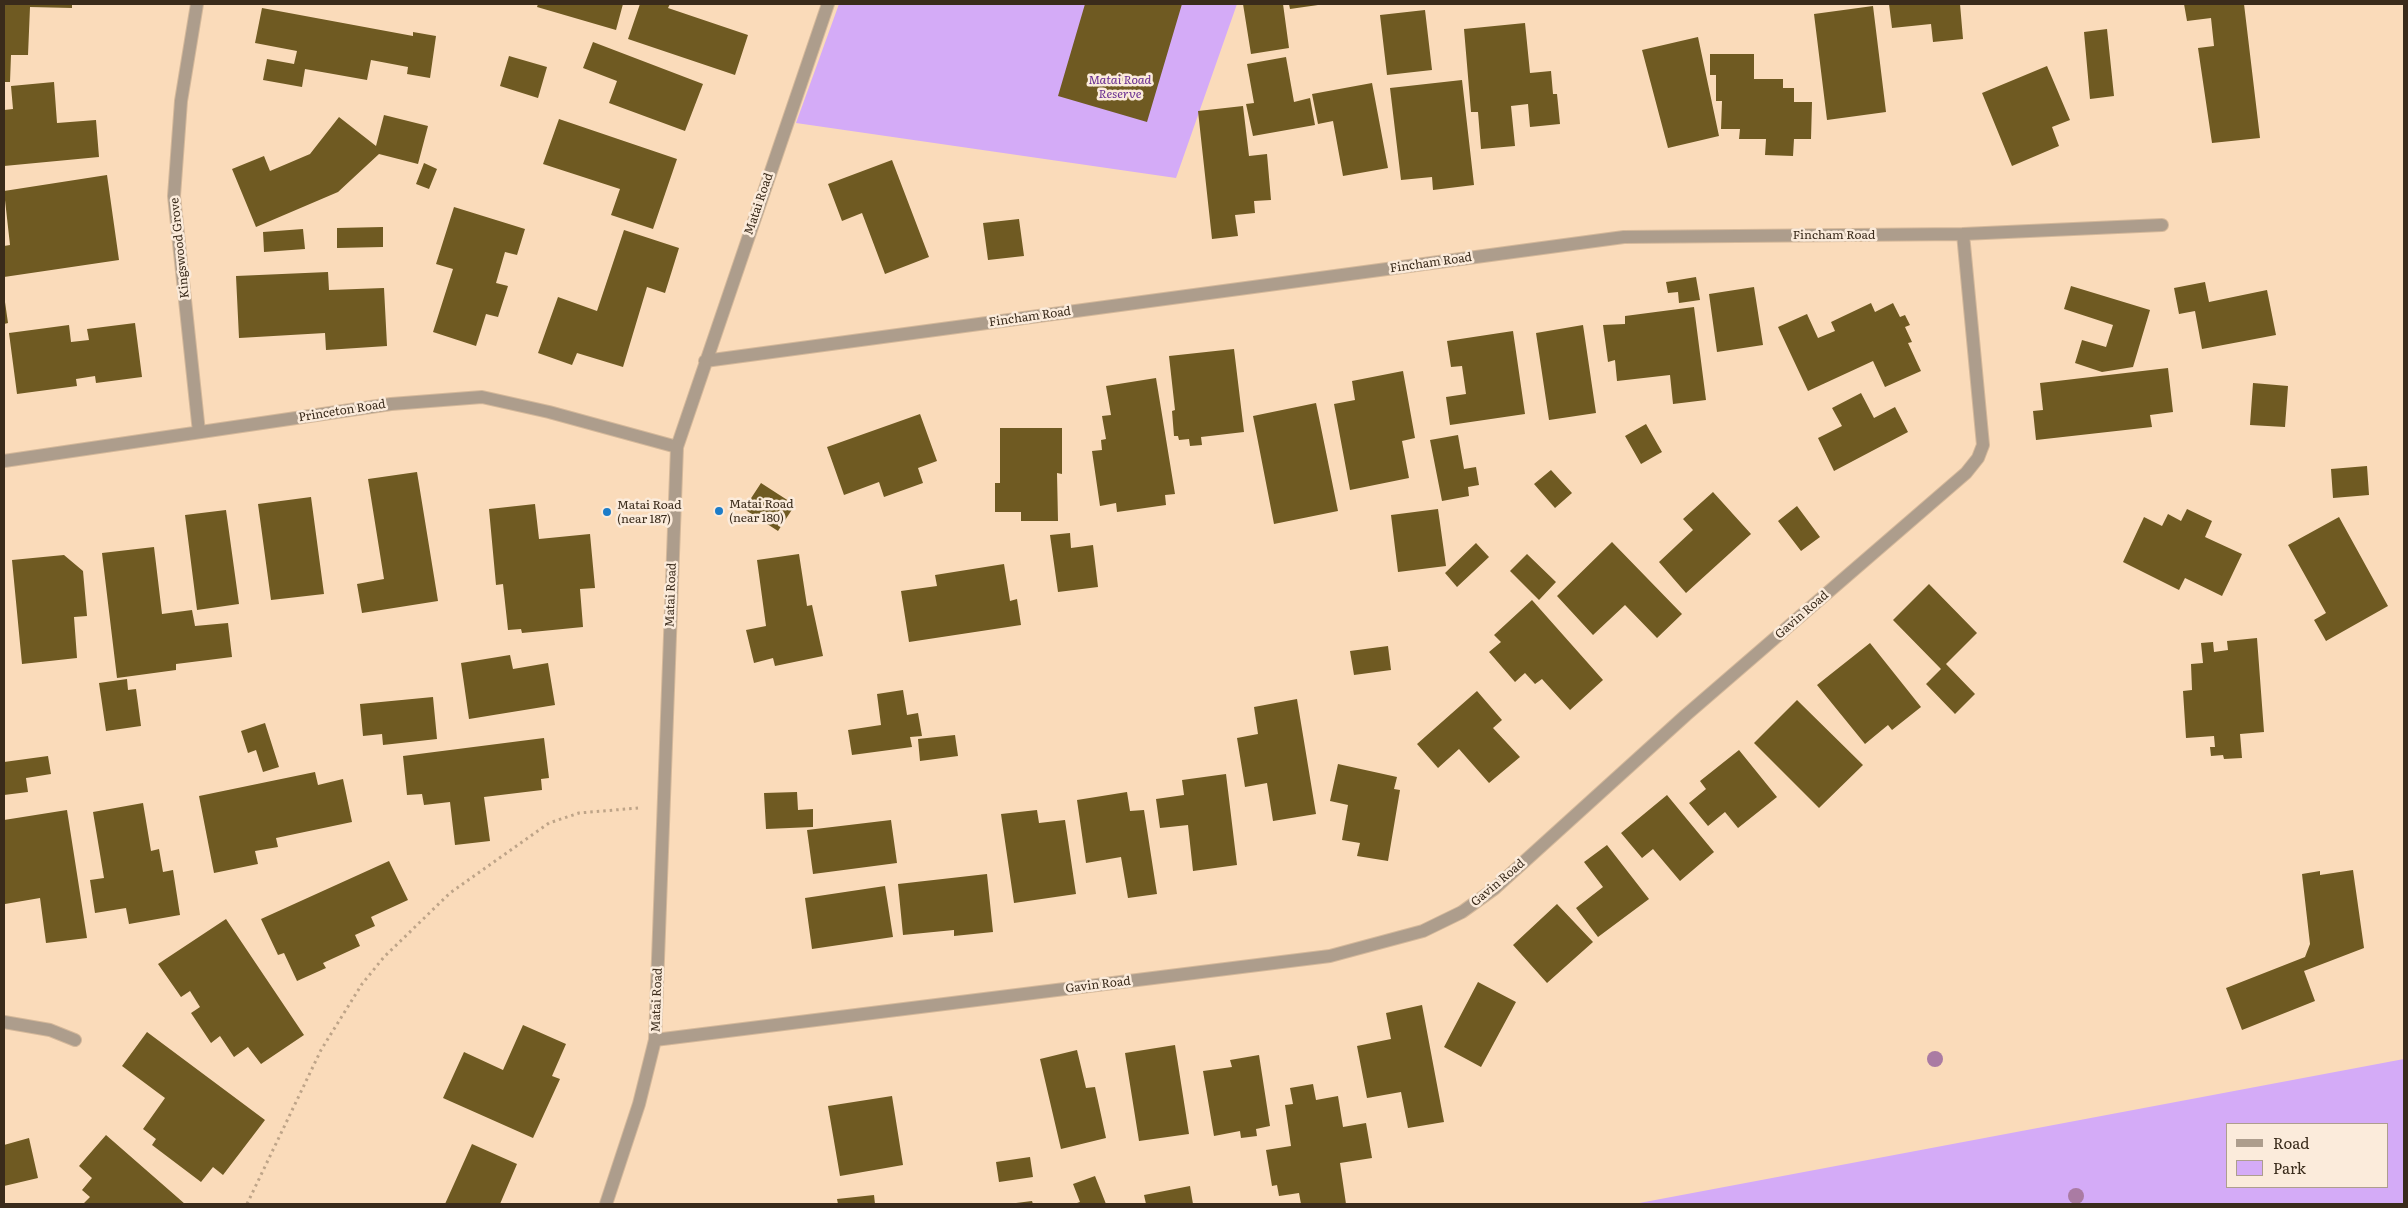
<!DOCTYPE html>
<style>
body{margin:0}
#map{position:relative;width:2408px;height:1208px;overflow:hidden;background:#fadbba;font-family:Literata,serif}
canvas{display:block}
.frame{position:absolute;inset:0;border:5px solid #3a2b1b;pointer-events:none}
.legend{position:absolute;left:2226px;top:1123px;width:162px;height:65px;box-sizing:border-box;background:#fbebdb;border:1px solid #ae9e8e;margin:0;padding:6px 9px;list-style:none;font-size:15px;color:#3a2b1b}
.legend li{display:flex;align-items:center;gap:10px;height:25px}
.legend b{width:25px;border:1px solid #ae9e8e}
</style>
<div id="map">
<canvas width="2408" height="1208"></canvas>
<div class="frame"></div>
<ul class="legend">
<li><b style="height:6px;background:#ad9d8c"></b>Road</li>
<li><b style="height:14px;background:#d4abf7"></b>Park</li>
</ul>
</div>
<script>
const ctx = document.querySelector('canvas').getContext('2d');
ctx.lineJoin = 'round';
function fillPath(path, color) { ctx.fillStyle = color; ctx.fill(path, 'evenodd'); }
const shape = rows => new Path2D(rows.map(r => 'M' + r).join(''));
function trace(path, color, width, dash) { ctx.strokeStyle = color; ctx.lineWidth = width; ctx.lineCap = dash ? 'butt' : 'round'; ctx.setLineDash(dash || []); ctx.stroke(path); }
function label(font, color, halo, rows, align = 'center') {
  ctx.font = font + ' Literata,serif'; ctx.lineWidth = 5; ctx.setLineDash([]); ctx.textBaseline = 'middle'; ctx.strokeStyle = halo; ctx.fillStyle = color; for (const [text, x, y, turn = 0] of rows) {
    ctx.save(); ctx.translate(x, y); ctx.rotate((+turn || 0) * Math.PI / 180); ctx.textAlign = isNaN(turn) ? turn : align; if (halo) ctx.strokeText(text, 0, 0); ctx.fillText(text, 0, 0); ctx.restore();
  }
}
fillPath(shape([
 [839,4,1237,4,1176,178,796,123],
 [2404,1059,2404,1204,1634,1204],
 [2227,1124,2387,1124,2387,1187,2227,1187]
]), '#d4abf7');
fillPath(shape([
 [4,4,72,4,72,8,30,7,28,55,11,55,10,82,4,82],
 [538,4,623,4,616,30,537,7],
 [640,4,670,4,668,8,748,35,735,75,628,39],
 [1085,4,1182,4,1147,122,1058,96],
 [1243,4,1283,4,1289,48,1251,54],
 [1289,4,1318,4,1318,5,1290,9],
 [1889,4,1960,4,1963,39,1933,42,1931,24,1892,28],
 [2184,4,2244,4,2260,138,2212,143,2198,48,2214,46,2211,18,2187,21],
 [1873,6,1886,112,1827,120,1814,14],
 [262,8,413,36,413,32,436,36,430,78,407,74,408,67,371,60,367,80,305,69,302,87,263,80,267,59,294,64,297,51,255,43],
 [1425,10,1432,70,1387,75,1380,15],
 [1525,23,1530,73,1551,71,1553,94,1557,94,1560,124,1530,127,1528,104,1511,106,1515,146,1481,149,1478,112,1471,112,1464,29],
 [2107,29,2114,96,2090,99,2084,32],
 [1698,37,1719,136,1668,148,1642,50],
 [593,42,703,84,685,131,609,103,617,81,583,68],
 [1710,54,1754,54,1754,79,1783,79,1783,88,1794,88,1794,102,1812,102,1811,139,1794,139,1793,156,1765,155,1766,139,1739,139,1740,129,1721,129,1722,101,1716,101,1716,75,1710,75],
 [509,56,547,67,538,98,500,86],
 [1286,57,1294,102,1310,98,1315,125,1253,136,1246,104,1254,103,1247,64],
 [2047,66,2070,120,2052,127,2059,146,2012,166,1982,93],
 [1462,80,1474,185,1433,190,1432,177,1401,180,1390,88],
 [54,82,57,123,96,120,99,157,4,166,4,110,13,109,11,86],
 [1372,83,1388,168,1343,176,1333,121,1318,124,1312,94],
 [1243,106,1249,156,1267,154,1271,200,1254,201,1255,213,1235,215,1238,236,1212,239,1198,111],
 [384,115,428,126,418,164,379,154,338,192,256,227,232,169,264,156,270,171,310,154,339,117,376,146],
 [559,119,677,159,653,229,611,215,620,189,543,164],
 [892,160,929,257,885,274,862,213,842,221,828,184],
 [424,163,437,169,429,189,416,184],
 [107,175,119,260,4,277,4,246,10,245,4,191],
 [454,207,525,229,517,255,505,252,496,283,508,286,498,317,486,314,476,346,433,332,453,269,436,264],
 [1019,219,1024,256,988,260,983,223],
 [383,227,383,247,337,248,337,228],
 [303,229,305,249,264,252,263,232],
 [624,230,679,248,665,293,647,287,623,367,577,353,572,365,538,353,558,297,597,311],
 [328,272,329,290,384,288,387,346,326,350,325,333,239,338,236,276],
 [1696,277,1700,300,1679,303,1678,292,1668,293,1666,282],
 [2205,282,2209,302,2267,290,2276,335,2202,349,2195,311,2179,314,2174,288],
 [2071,286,2150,310,2133,367,2102,372,2075,363,2082,340,2106,347,2113,325,2064,309],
 [1754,287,1763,345,1717,352,1709,294],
 [4,295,8,323,4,324],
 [1871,303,1875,312,1893,303,1900,317,1905,315,1910,325,1905,327,1912,342,1908,343,1921,371,1885,387,1873,361,1808,391,1778,327,1807,314,1818,338,1835,331,1831,322],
 [1694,307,1706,400,1673,404,1670,375,1617,381,1615,360,1608,362,1603,325,1625,324,1625,316],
 [135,323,142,377,96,383,95,376,76,379,77,386,17,394,9,333,69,325,71,342,89,340,87,329],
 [1583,325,1596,413,1549,420,1536,333],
 [1513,331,1525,414,1450,425,1446,397,1466,394,1462,366,1451,367,1447,341],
 [1234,349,1244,432,1201,437,1202,445,1190,446,1189,439,1179,440,1178,436,1174,436,1172,411,1175,410,1169,356],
 [2168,368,2173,412,2150,415,2152,427,2036,440,2033,411,2043,410,2040,383],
 [1403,371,1415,438,1402,441,1409,478,1350,490,1334,404,1355,400,1352,381],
 [1156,378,1175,494,1165,495,1166,505,1117,512,1116,503,1100,506,1092,451,1102,450,1101,440,1106,439,1102,416,1111,415,1106,386],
 [2253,383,2288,386,2285,427,2250,425],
 [1861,393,1874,418,1895,407,1908,432,1834,471,1818,438,1842,426,1832,408],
 [1316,403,1338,511,1274,524,1253,416],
 [920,414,937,461,918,468,923,483,884,497,879,482,844,495,827,447],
 [1646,424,1662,452,1641,464,1625,436],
 [1000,428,1062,428,1062,474,1057,473,1058,521,1021,521,1021,512,995,512,995,483,1000,483],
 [1458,435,1464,469,1476,467,1479,485,1468,487,1469,496,1442,501,1430,440],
 [2367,466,2369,495,2333,498,2331,469],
 [1551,470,1572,493,1555,508,1534,484],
 [417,472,438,601,362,613,357,584,384,579,368,479],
 [761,483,795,505,778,531,744,509],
 [1713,492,1751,534,1686,593,1659,562,1693,530,1683,519],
 [311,497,324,594,271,600,258,504],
 [535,504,539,539,590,534,595,588,580,589,583,627,522,633,521,629,508,630,503,584,496,585,489,509],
 [1797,506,1820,537,1801,551,1778,521],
 [1438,509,1446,566,1398,572,1391,515],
 [2187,509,2212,521,2205,537,2242,554,2222,596,2185,578,2179,590,2123,562,2144,517,2162,526,2168,514,2181,521],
 [226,510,239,604,197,610,185,515],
 [2339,517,2388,606,2326,641,2314,620,2326,613,2288,545],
 [1070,533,1071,548,1093,545,1098,587,1058,592,1050,535],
 [1612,542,1682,614,1657,638,1625,605,1593,635,1557,596],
 [1476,543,1489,557,1457,587,1445,573],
 [154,547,162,614,192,610,195,626,228,623,232,657,176,664,176,670,117,678,102,553],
 [799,554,807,606,812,605,823,656,775,666,773,658,754,663,746,630,766,626,757,560],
 [1527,554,1556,582,1539,600,1510,571],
 [64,555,83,571,87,616,74,617,77,658,22,664,12,560],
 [1004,564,1010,601,1017,599,1021,625,909,642,901,591,937,586,935,575],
 [1929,584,1977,633,1946,664,1975,694,1955,714,1926,684,1941,669,1893,620],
 [1532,600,1603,680,1570,710,1542,679,1535,684,1525,673,1515,682,1489,652,1501,642,1494,635],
 [2257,638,2264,732,2240,734,2242,758,2224,759,2223,755,2211,756,2210,747,2215,747,2214,736,2186,738,2183,691,2192,690,2191,664,2203,663,2201,643,2213,642,2214,652,2228,650,2227,641],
 [1870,643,1921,707,1892,730,1888,725,1865,744,1817,685],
 [1388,646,1391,670,1354,675,1350,651],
 [510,655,513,669,548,663,555,705,469,719,461,663],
 [127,679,128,690,136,689,141,726,106,731,99,683],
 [903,690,907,715,918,713,922,736,910,737,912,747,852,755,848,730,881,725,877,694],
 [1477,691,1502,720,1493,728,1520,757,1489,783,1459,749,1438,768,1417,744],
 [433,697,437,739,383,745,382,734,363,736,360,704],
 [1297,699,1316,814,1273,821,1267,783,1245,787,1237,738,1258,734,1254,707],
 [1797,700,1863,765,1819,808,1754,743],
 [265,723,279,767,263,772,256,750,248,753,241,731],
 [955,735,958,756,920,761,918,739],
 [544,738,549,778,541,779,542,790,484,797,490,841,455,845,450,802,424,805,422,794,407,795,403,756],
 [1739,750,1777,797,1738,828,1725,812,1708,826,1689,803,1706,789,1700,781],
 [48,756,51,774,26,778,28,792,4,795,4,762],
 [1338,764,1397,777,1394,789,1400,790,1388,861,1357,856,1360,843,1342,840,1348,805,1330,801],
 [315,772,318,785,343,779,352,822,276,838,278,847,255,851,258,864,214,873,199,796],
 [1226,774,1237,865,1193,871,1188,825,1160,828,1156,799,1184,795,1182,780],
 [797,792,798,810,813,809,813,827,766,829,764,793],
 [1127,792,1130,811,1144,810,1157,894,1128,898,1121,857,1086,863,1077,800],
 [1667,795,1714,852,1680,881,1653,849,1642,858,1621,833],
 [143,803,151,851,159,849,163,872,173,870,180,915,129,924,126,908,95,913,90,880,104,878,93,812],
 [67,810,87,938,46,943,40,898,5,904,4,820],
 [1037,810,1039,823,1065,820,1076,894,1014,903,1001,814],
 [891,820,897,863,813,874,807,830],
 [1607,845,1649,899,1598,937,1576,908,1603,887,1584,862],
 [389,861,408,900,371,917,375,926,355,935,360,946,323,963,326,968,297,981,284,953,278,955,261,919],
 [2353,870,2364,948,2304,971,2315,1001,2242,1030,2226,988,2305,957,2310,944,2302,874,2320,871,2320,875],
 [987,874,993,932,954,936,954,930,903,935,898,884],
 [885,886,893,937,812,949,805,898],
 [1557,904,1593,942,1547,983,1513,945],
 [226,919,304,1035,261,1064,248,1047,234,1057,220,1036,211,1043,191,1013,200,1007,190,991,181,997,158,964],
 [1478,982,1516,1002,1481,1067,1444,1047],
 [1422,1005,1444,1122,1408,1128,1401,1092,1367,1098,1357,1046,1391,1039,1386,1013],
 [523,1025,566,1044,552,1076,560,1079,533,1138,443,1098,464,1052,503,1070],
 [147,1032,265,1120,223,1175,213,1167,201,1182,152,1145,156,1139,143,1129,165,1098,122,1066],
 [1175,1045,1189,1134,1139,1141,1125,1053],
 [1077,1050,1086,1088,1095,1087,1106,1138,1061,1149,1040,1059],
 [1259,1055,1270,1126,1256,1129,1257,1136,1241,1138,1240,1131,1214,1136,1203,1071,1232,1067,1230,1060],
 [1313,1084,1316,1100,1338,1096,1343,1127,1366,1123,1372,1158,1340,1163,1346,1204,1301,1204,1299,1193,1279,1196,1277,1185,1272,1186,1266,1150,1291,1146,1285,1105,1293,1104,1290,1088],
 [892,1096,903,1165,840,1176,828,1106],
 [106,1135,185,1204,83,1204,90,1197,82,1190,92,1178,79,1166],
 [29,1138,38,1178,4,1186,4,1145],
 [472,1144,517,1164,500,1204,445,1204],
 [1030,1157,1033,1177,999,1182,996,1162],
 [1095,1176,1106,1204,1074,1204,1080,1202,1073,1184],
 [1190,1186,1193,1204,1146,1204,1144,1195],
 [874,1195,875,1204,838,1204,837,1199],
 [1032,1201,1033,1204,1016,1204,1016,1203]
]), '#6f5a22');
const minor = shape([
 [197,4,181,101,174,196,199,432],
 [705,361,1624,237,1963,234,2162,225],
 [4,461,391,404,482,397,549,412,677,447],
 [4,1022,50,1030,75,1040],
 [655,1040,1330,956,1423,931,1462,912,1494,889,1686,715,1966,473,1978,458,1983,445,1963,234],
 [606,1204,639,1104,655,1040,677,447,828,4]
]);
trace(minor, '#d4b89a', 14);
trace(shape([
 [247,1204,321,1050,362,984,384,957,450,893,549,823,579,813,638,808]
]), '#bea488', 3, [2.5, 4]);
trace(minor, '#ad9d8c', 12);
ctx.fillStyle = '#aa7ba3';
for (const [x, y] of [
 [1935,1059],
 [2076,1196]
]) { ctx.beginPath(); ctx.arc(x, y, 8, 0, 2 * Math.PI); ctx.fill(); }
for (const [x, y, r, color] of [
 [719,511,5,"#1c7cc8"],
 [607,512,5,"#1c7cc8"]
]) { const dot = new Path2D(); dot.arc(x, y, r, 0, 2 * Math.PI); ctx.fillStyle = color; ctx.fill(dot); trace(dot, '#fbebdb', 2); }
label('italic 12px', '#682c91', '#fbebdb', [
 ["Matai Road",1120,80],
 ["Reserve",1120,94]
]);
label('12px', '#3a2b1b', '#fbebdb', [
 ["Matai Road",759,204,-71],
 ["Fincham Road",1834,235],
 ["Kingswood Grove",180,248,-96],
 ["Fincham Road",1431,263,-8],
 ["Fincham Road",1030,317,-8],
 ["Princeton Road",342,411,-9],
 ["Matai Road",671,595,-88],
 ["Gavin Road",1802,615,-41],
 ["Gavin Road",1498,883,-40],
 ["Gavin Road",1098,985,-7],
 ["Matai Road",657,1000,-88]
]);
label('12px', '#3a2b1b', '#fbebdb', [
 ["Matai Road",729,504],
 ["(near 180)",729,518],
 ["Matai Road",617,505],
 ["(near 187)",617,519]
], 'left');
</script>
